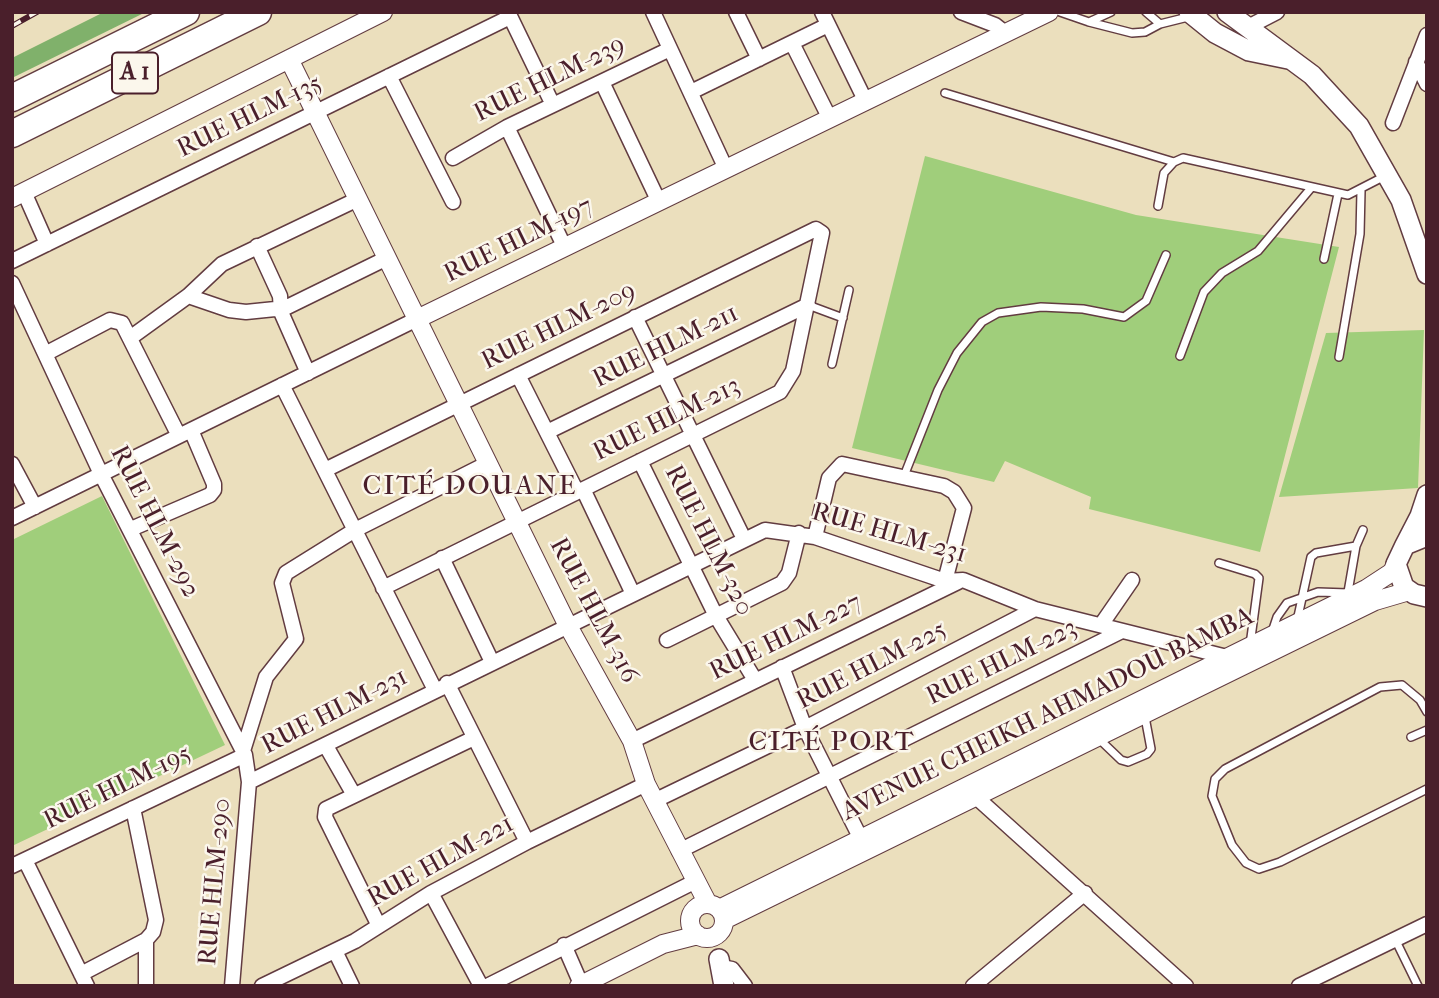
<!DOCTYPE html>
<meta charset="utf-8">
<style>
body{margin:0}
#map{position:relative;width:1439px;height:998px;overflow:hidden;background:#ebdfbd;font-family:"IM FELL French Canon",serif}
canvas{display:block}
.frame{position:absolute;inset:0;border:14px solid #4a1f2b;pointer-events:none}
</style>
<div id="map">
<canvas width="1439" height="998"></canvas>
<div class="frame"></div>
</div>
<script>
const ctx = document.querySelector('canvas').getContext('2d');
ctx.lineJoin = 'round';
function fillPath(path, color) { ctx.fillStyle = color; ctx.fill(path, 'evenodd'); }
const shape = rows => new Path2D(rows.map(r => 'M' + r).join(''));
function trace(path, color, width, dash) { ctx.strokeStyle = color; ctx.lineWidth = width; ctx.lineCap = dash ? 'butt' : 'round'; ctx.setLineDash(dash || []); ctx.stroke(path); }
function label(font, color, halo, rows, align = 'center') {
  ctx.font = font + ' "IM FELL French Canon",serif'; ctx.lineWidth = 5; ctx.setLineDash([]); ctx.textBaseline = 'middle'; ctx.strokeStyle = halo; ctx.fillStyle = color; for (const [text, x, y, turn = 0] of rows) {
    ctx.save(); ctx.translate(x, y); ctx.rotate((+turn || 0) * Math.PI / 180); ctx.textAlign = isNaN(turn) ? turn : align; if (halo) ctx.strokeText(text, 0, 0); ctx.fillText(text, 0, 0); ctx.restore();
  }
}
fillPath(shape([
 [925,156,1136,215,1339,247,1260,552,1089,509,1091,497,1005,461,994,482,852,448],
 [1424,330,1418,488,1279,497,1326,333],
 [102,496,225,745,12,846,12,540]
]), '#a0ce7b');
fillPath(shape([
 [104,12,146,12,12,78,12,58]
]), '#80b16b');
const service = shape([
 [1060,12,1089,22,1111,12],
 [1146,12,1160,24,1188,17],
 [1089,22,1132,33,1145,32,1160,24],
 [945,93,1174,162],
 [1158,206,1164,173,1174,162,1183,158,1348,195,1385,176],
 [1324,259,1338,194],
 [808,305,843,318],
 [1180,356,1204,292,1222,273,1258,251,1311,188],
 [1339,357,1360,234,1361,191],
 [832,364,849,290],
 [904,476,938,390,957,353,982,322,998,313,1041,307,1083,309,1124,317,1146,301,1166,255],
 [1219,563,1255,574,1259,578,1250,645],
 [1348,592,1356,546,1363,530],
 [1297,621,1311,557,1316,553,1356,546],
 [1272,632,1277,617,1287,603,1318,592,1348,593],
 [1427,712,1420,700,1402,685,1380,687,1225,769,1215,779,1212,796,1232,845,1246,863,1259,869,1280,862,1427,789],
 [1411,737,1427,730],
 [1098,738,1121,760,1128,762,1147,754,1151,749,1145,717],
 [1395,939,1418,986]
]);
const minor = shape([
 [508,12,553,105],
 [653,12,726,169],
 [736,12,759,59],
 [822,12,866,102],
 [961,12,995,25,1005,33],
 [1248,27,1277,12],
 [792,43,830,119],
 [1416,62,1427,84],
 [389,76,453,202],
 [602,82,659,202],
 [691,92,828,25],
 [1393,123,1427,35],
 [507,127,565,248],
 [453,158,507,127,670,49],
 [24,192,47,244],
 [257,246,280,296,281,312,308,373],
 [12,261,510,17],
 [12,283,101,474,245,755,249,782,232,986],
 [188,296,229,310,246,312,285,308,387,258],
 [635,317,744,539],
 [130,338,188,296,222,264,358,199],
 [47,353,110,320,122,323,179,436],
 [518,375,577,492],
 [282,385,435,690],
 [547,432,808,305],
 [640,461,716,616,755,680],
 [12,464,35,507],
 [325,470,816,229,822,233,793,371,780,392,383,588],
 [583,489,633,594],
 [12,518,417,319],
 [131,529,210,495,214,490,214,484,191,430],
 [815,537,829,478,842,464,944,486,954,492,964,508,945,581],
 [442,558,492,662],
 [1101,625,1132,580],
 [667,640,782,583,789,573,799,533],
 [782,667,805,728,860,837],
 [447,683,527,842],
 [632,741,958,582],
 [326,746,354,795],
 [243,751,266,677,296,639,282,583,286,573,355,530,488,463],
 [249,782,765,530,815,537,945,581,963,580,1035,609,1227,657],
 [976,797,1186,986],
 [654,801,805,728,1035,609],
 [133,808,156,920,153,932,146,940,146,986],
 [679,851,1122,631],
 [25,860,87,986],
 [12,866,245,755],
 [431,893,481,986],
 [378,924,325,817,326,809,474,738],
 [564,945,581,984],
 [335,951,352,986],
 [721,967,732,969,745,986],
 [81,974,146,940],
 [262,986,355,941,431,893,527,842,646,784],
 [487,986,694,882],
 [973,986,1085,893],
 [1299,986,1427,924]
]);
const tertiary = shape([
 [289,59,567,624,632,741,646,784,708,904],
 [12,198,383,12],
 [417,319,1049,12],
 '690 921a17 17 0 1 1 34 0a17 17 0 1 1-34 0Z',
 [719,909,1366,589,1392,572,1396,564],
 [724,920,1375,601,1409,591],
 [579,986,663,944,698,935]
]);
const secondary = shape([
 [1189,12,1215,33,1249,51,1288,59],
 [1227,12,1312,75,1359,126,1401,200,1427,274],
 [1427,536,1405,545,1396,564,1404,587,1414,594,1427,597],
 [1405,545,1420,516,1427,495],
 [719,959,724,986]
]);
const motorway = shape([
 [12,98,186,12],
 [12,134,258,12]
]);
trace(service, '#623c41', 10);
trace(minor, '#623c41', 17);
trace(tertiary, '#623c41', 20);
trace(secondary, '#623c41', 22);
trace(motorway, '#623c41', 29);
trace(service, '#fff', 7);
trace(minor, '#fff', 14);
trace(tertiary, '#fff', 18);
trace(secondary, '#fff', 19);
trace(motorway, '#fff', 26);
const rail = shape([
 [12,26,37,12]
]);
trace(rail, '#4a1f2b', 6);
trace(rail, '#fbf7ec', 3.5, [10]);
for (const [x, y, w] of [
 [135,73,46]
]) { const box = new Path2D(); box.roundRect(x - w / 2, y - 20.5, w, 41, 5); ctx.fillStyle = '#fbf7ec'; ctx.fill(box); trace(box, '#4a1f2b', 2); }
label('bold 24px', '#4a1f2b', null, [
 ["A 1",135,73]
]);
label('26px', '#4a1f2b', '#fbf7ec', [
 ["RUE HLM-239",550,80,-26],
 ["RUE HLM-135",250,117,-26],
 ["RUE HLM-197",519,241,-26],
 ["RUE HLM-209",559,327,-26],
 ["RUE HLM-211",666,347,-26],
 ["RUE HLM-213",667,420,-26],
 ["RUE HLM-292",154,522,63],
 ["RUE HLM-231",889,534,16],
 ["RUE HLM-320",708,541,63],
 ["RUE HLM-316",593,611,62],
 ["RUE HLM-227",786,638,-26],
 ["RUE HLM-223",1002,663,-26],
 ["RUE HLM-225",872,666,-27],
 ["RUE HLM-231",335,712,-27],
 ["AVENUE CHEIKH AHMADOU BAMBA",1048,715,-26],
 ["RUE HLM-195",118,788,-26],
 ["RUE HLM-221",441,862,-29],
 ["RUE HLM-290",216,882,-85]
]);
ctx.letterSpacing = '2px';
label('28px', '#4a1f2b', '#fbf7ec', [
 ["CITÉ DOUANE",470,487],
 ["CITÉ PORT",832,743]
]);
ctx.letterSpacing = '0px';
</script>
